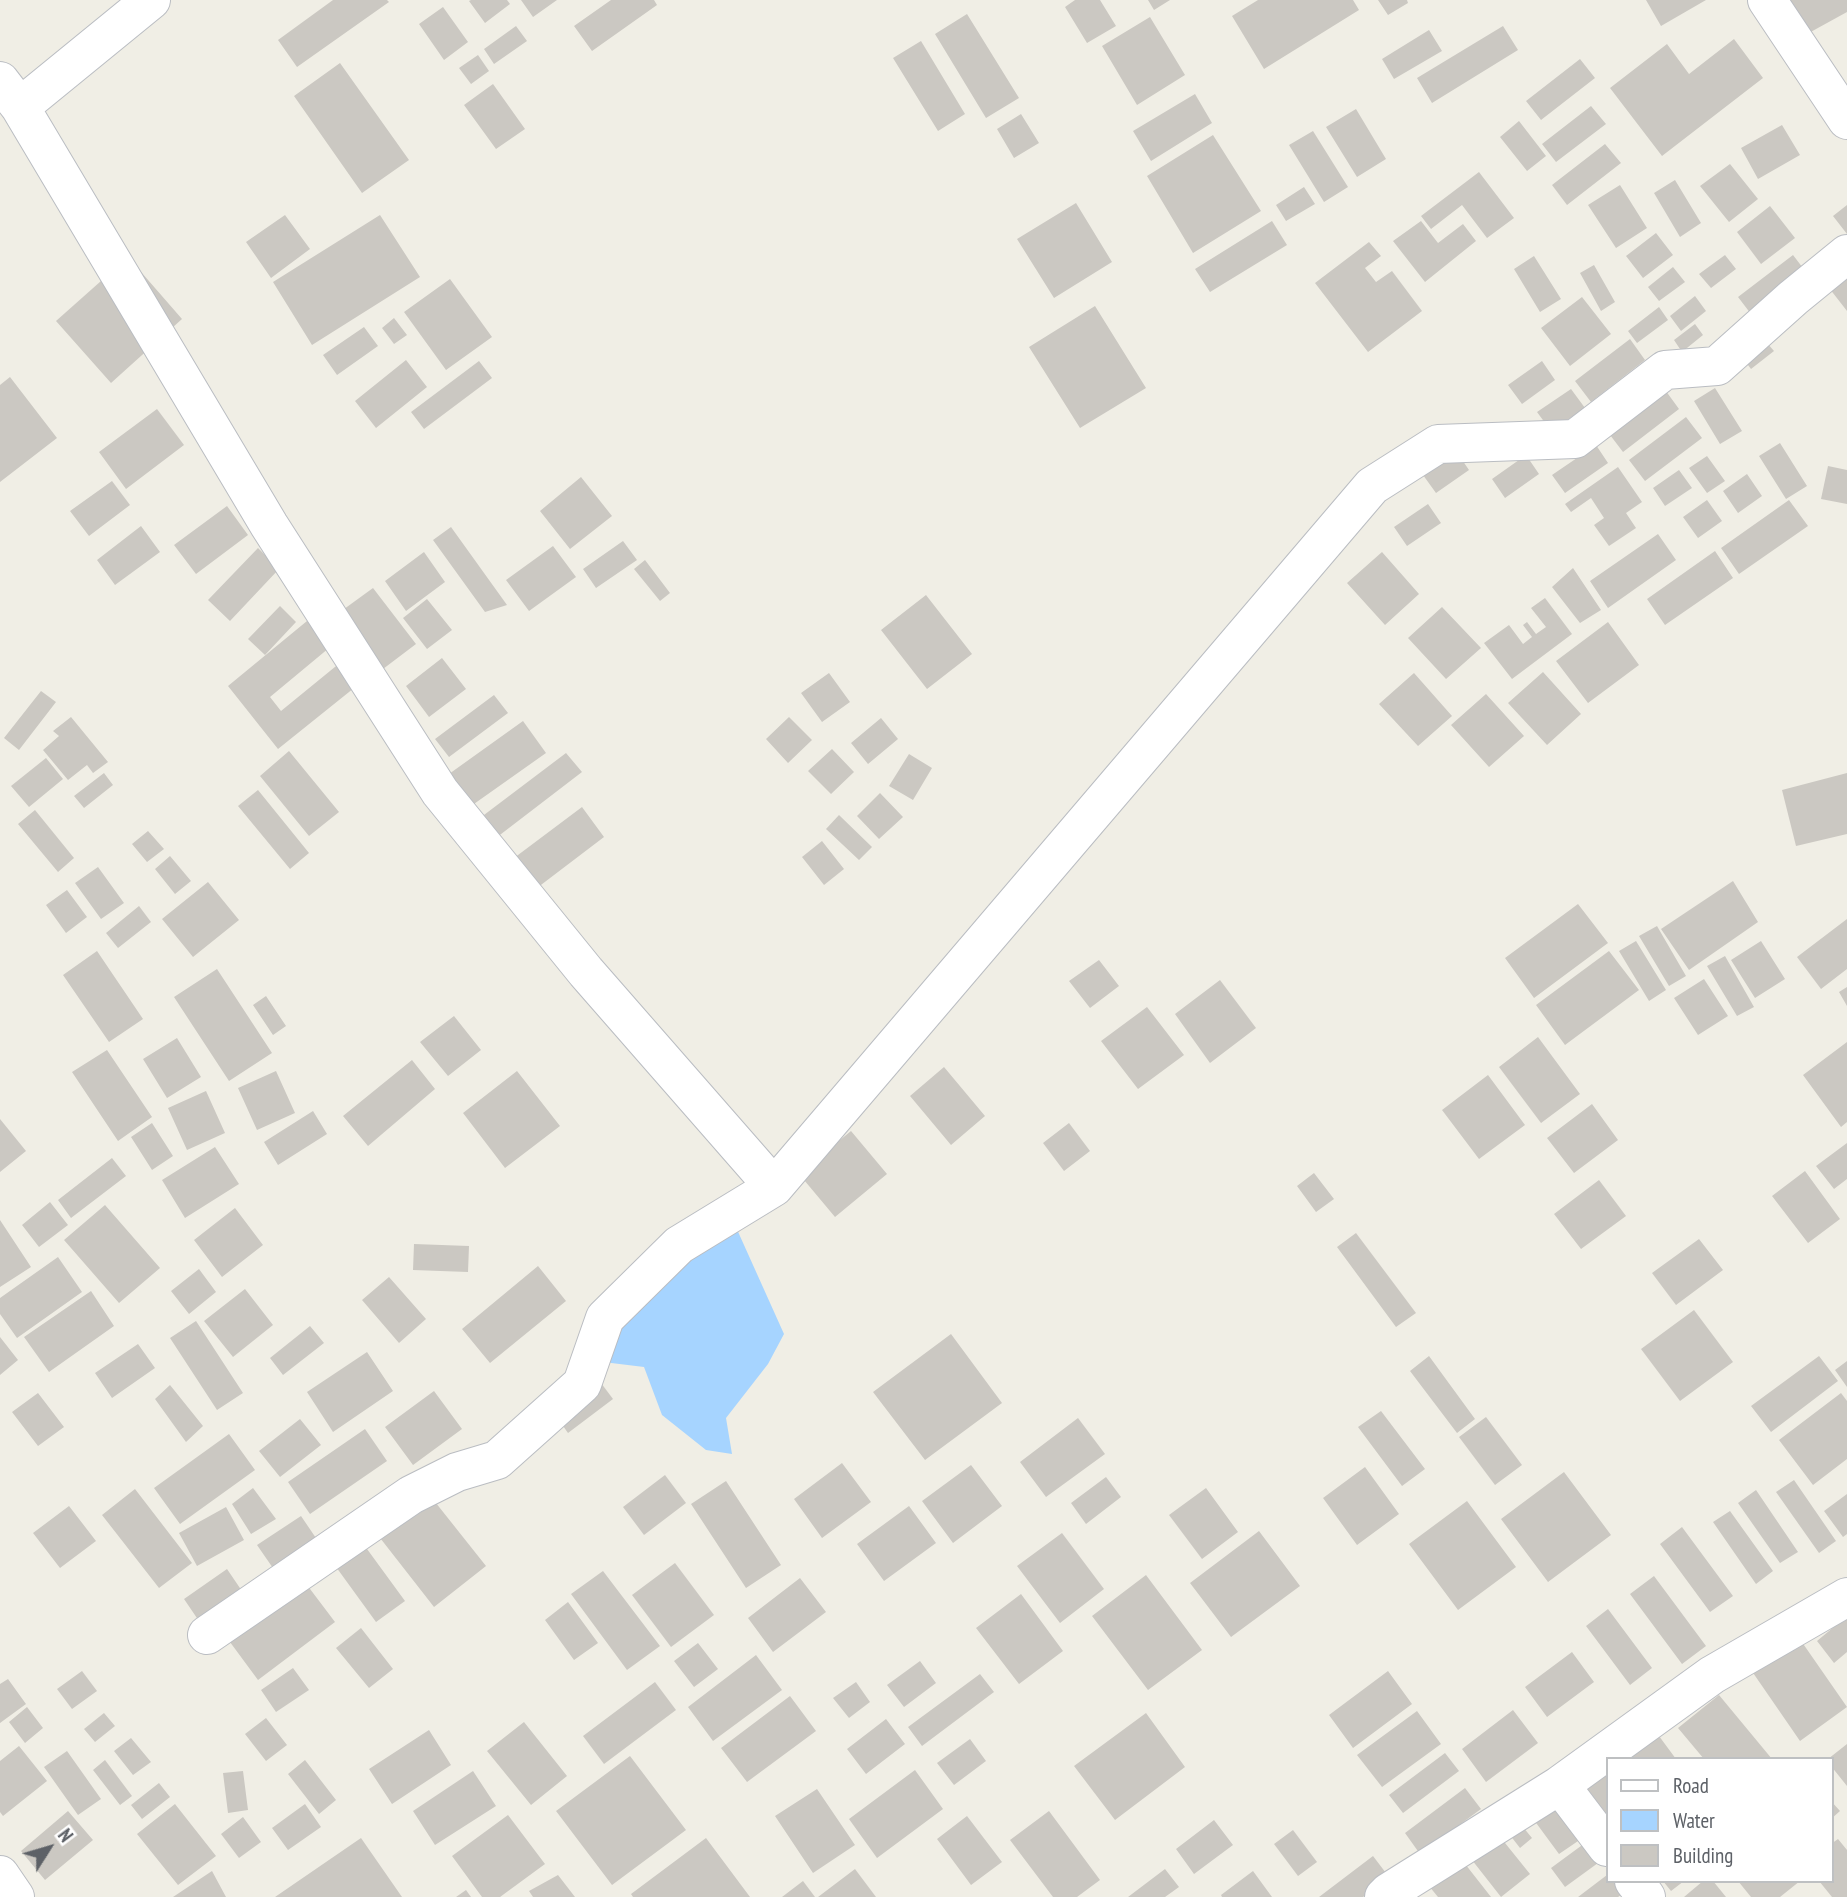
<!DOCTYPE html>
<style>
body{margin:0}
#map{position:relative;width:1847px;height:1897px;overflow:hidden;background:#f0eee5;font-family:"PT Sans Narrow",sans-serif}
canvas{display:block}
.legend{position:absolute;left:1606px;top:1757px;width:228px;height:126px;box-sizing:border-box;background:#fff;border:2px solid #bec0c2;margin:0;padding:9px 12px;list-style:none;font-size:21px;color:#5d6167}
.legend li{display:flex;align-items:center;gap:14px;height:35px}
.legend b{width:35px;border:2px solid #bec0c2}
.north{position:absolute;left:14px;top:1813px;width:70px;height:70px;-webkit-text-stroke:5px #fff;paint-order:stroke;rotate:53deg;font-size:19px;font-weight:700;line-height:28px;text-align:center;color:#5d6167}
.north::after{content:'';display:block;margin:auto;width:24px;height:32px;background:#5d6167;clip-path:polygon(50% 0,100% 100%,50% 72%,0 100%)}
</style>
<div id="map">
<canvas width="1847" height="1897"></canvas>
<ul class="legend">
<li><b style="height:9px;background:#fff"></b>Road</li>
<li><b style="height:19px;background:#a6d4ff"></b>Water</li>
<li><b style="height:19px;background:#cbc8c2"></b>Building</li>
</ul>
<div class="north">N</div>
</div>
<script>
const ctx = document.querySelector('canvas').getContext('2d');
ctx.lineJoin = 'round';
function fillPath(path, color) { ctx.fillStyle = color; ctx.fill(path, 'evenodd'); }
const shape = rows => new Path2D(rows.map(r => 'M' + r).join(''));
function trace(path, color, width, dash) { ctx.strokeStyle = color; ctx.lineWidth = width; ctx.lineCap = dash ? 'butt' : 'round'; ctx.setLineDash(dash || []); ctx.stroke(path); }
fillPath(shape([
 [735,1225,784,1334,768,1364,726,1418,732,1454,706,1450,662,1415,644,1367,595,1361,608,1322]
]), '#a6d4ff');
fillPath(shape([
 [333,0,387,0,389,2,297,67,278,40],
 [471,0,507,0,510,4,485,23,469,1],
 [521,0,557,0,533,17],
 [611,0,654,0,657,5,592,51,574,26],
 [1075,0,1100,0,1116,26,1087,43,1065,7],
 [1148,0,1170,0,1154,10],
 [1258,0,1353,0,1359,10,1264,69,1232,16],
 [1378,0,1407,0,1408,3,1388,15],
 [1646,0,1706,0,1661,26],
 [1788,0,1847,0,1847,12,1807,34],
 [443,7,468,42,444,60,419,24],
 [967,14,1019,98,986,118,935,34],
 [1150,17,1185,75,1137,105,1102,46],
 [516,26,527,41,494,64,484,49],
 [1503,26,1518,50,1432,103,1417,78],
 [1429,30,1442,51,1394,79,1382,59],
 [1734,39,1763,78,1662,156,1610,88,1667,44,1689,74],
 [921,41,965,114,938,131,893,58],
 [478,55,489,71,471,84,459,68],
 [1580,59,1595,78,1541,120,1526,101],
 [340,63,409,160,362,193,294,96],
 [493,84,525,129,496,149,464,105],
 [1195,94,1212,123,1151,161,1133,131],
 [1591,106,1606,124,1556,162,1542,144],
 [1356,109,1386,159,1357,177,1326,127],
 [1021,114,1039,143,1014,158,997,129],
 [1519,121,1546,156,1527,171,1500,137],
 [1782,125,1800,155,1758,179,1741,148],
 [1313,131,1348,187,1324,202,1289,145],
 [1213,135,1261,211,1193,253,1147,176],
 [1605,144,1621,163,1567,205,1552,185],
 [1730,164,1758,199,1729,222,1700,186],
 [1479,172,1514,218,1487,238,1462,205,1431,229,1421,216],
 [1675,180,1701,223,1680,237,1654,193],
 [1620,185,1647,228,1616,248,1588,205],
 [1304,187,1315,204,1286,221,1276,205],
 [1076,203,1112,262,1054,298,1017,239],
 [1847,205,1847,234,1833,216],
 [1770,206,1795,238,1761,264,1737,232],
 [285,215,310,249,271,278,246,242],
 [380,215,420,277,312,345,273,282],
 [1272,221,1287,245,1210,292,1195,269],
 [1421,221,1438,243,1463,224,1476,241,1425,282,1393,241],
 [1656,233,1673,255,1643,278,1626,256],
 [1369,242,1381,256,1365,268,1376,282,1392,271,1422,311,1368,352,1315,283],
 [1725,255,1736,269,1711,288,1699,274],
 [1793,255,1806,272,1751,314,1738,297],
 [1534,256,1561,299,1540,312,1514,269],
 [128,257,182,319,111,383,56,321],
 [1594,265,1615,302,1601,311,1580,273],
 [1673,267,1685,282,1659,301,1648,287],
 [1847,267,1847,311,1826,284],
 [450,279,492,337,446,370,404,312],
 [1695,296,1706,311,1681,331,1670,316],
 [1582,297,1611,334,1570,366,1541,328],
 [1095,306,1146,388,1080,428,1029,347],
 [1659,307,1668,320,1637,343,1628,331],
 [394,318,407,335,394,344,382,328],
 [1695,324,1703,335,1682,352,1674,340],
 [364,327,378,346,337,375,323,355],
 [1630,339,1645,360,1591,402,1575,381],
 [1767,343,1774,351,1751,369,1745,361],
 [406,360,427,387,376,428,355,401],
 [479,361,492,378,424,429,411,412],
 [1542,361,1555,380,1522,404,1508,385],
 [10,377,57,438,0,482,0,385],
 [1663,387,1679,409,1623,452,1607,431],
 [1715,388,1742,431,1720,444,1694,401],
 [1571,389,1585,408,1551,431,1537,412],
 [157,409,184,445,126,489,99,452],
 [1686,417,1702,438,1645,481,1629,460],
 [1780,443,1807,486,1786,499,1759,456],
 [1596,445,1608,463,1565,493,1552,475],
 [1456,451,1469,470,1436,493,1423,475],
 [1526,455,1539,474,1505,498,1492,479],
 [1707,456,1725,481,1707,493,1689,468],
 [1828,466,1847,470,1847,504,1821,499],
 [1618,467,1642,502,1626,513,1636,528,1609,546,1594,525,1604,518,1591,498,1571,512,1565,504],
 [1679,470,1692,488,1665,506,1653,488],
 [1747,474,1762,496,1738,513,1723,491],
 [581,477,612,516,570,549,540,511],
 [112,481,130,505,89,536,70,511],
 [1707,500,1722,521,1698,538,1683,517],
 [1789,500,1808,526,1739,574,1721,548],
 [1428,504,1441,523,1407,546,1394,527],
 [227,506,248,535,196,574,174,545],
 [141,526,160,552,115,585,97,560],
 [451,527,507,605,485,612,433,540],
 [1658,534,1676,560,1608,608,1590,581],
 [623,541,637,560,596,588,583,569],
 [553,546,576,577,529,611,506,580],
 [258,548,279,569,230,621,208,600],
 [1715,551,1733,578,1665,625,1647,599],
 [424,552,445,582,406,611,385,581],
 [1382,552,1419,594,1385,625,1347,583],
 [645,560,670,593,660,601,634,569],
 [1573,568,1601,610,1580,623,1552,587],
 [373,588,416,644,383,669,340,612],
 [926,595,972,654,927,689,881,630],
 [1545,598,1572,634,1512,679,1484,643,1509,625,1523,644,1532,637,1523,625,1527,622,1536,634,1546,627,1531,608],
 [427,599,452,630,427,649,403,618],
 [280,606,296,622,265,655,248,639],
 [1442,607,1481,648,1446,679,1408,638],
 [307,621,329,648,270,697,281,711,341,662,359,684,278,749,228,686],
 [1608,622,1639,665,1588,703,1556,661],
 [442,658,466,689,429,717,406,686],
 [1543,672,1581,714,1547,745,1508,703],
 [829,673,850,702,822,722,801,693],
 [1414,673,1452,716,1418,746,1379,704],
 [41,691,56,702,19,750,4,738],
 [1486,694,1524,736,1489,767,1451,725],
 [494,695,508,713,449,757,435,739],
 [71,717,108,762,93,773,87,765,68,780,43,750,59,736,53,731],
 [789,717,812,740,788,763,766,739],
 [881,718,898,739,868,764,851,743],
 [523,721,546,753,464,811,442,779],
 [832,749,854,772,831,794,808,771],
 [289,751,339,812,309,836,260,776],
 [566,753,582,772,492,841,476,821],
 [909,754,932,768,913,800,889,786],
 [46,758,63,779,29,807,11,786],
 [104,773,113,785,84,808,74,796],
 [1847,773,1847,834,1796,846,1782,790],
 [258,790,309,853,290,869,238,806],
 [880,793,903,817,879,839,857,816],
 [582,807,604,837,533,891,510,861],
 [35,810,74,858,58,872,18,824],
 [839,815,872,847,859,860,826,829],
 [148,831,164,849,147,862,132,844],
 [822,841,844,869,824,885,802,857],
 [170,856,191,881,175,894,155,869],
 [98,867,124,903,101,919,75,883],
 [1733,881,1758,922,1689,970,1661,929],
 [208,882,239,920,193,957,162,919],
 [67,890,87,917,66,933,46,905],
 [1578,904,1608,943,1534,998,1505,958],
 [139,906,151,922,118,948,106,933],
 [1847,919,1847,969,1821,989,1797,957],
 [1657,926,1686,976,1669,986,1639,936],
 [1636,941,1666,990,1649,1001,1619,951],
 [1761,941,1785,979,1755,998,1731,960],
 [97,951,143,1019,109,1042,63,975],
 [1609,951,1639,990,1565,1045,1536,1005],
 [1725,956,1754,1007,1737,1016,1707,966],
 [1099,960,1119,986,1090,1008,1069,981],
 [217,969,272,1053,229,1081,174,997],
 [1704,979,1728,1016,1698,1035,1674,998],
 [1220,980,1256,1028,1210,1063,1175,1014],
 [1847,987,1847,1006,1839,992],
 [266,996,286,1026,273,1035,253,1005],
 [1147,1007,1184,1055,1138,1089,1101,1041],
 [454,1016,481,1050,448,1076,420,1042],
 [1538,1037,1580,1094,1541,1123,1499,1067],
 [177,1038,201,1077,167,1098,143,1059],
 [1847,1042,1847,1122,1841,1127,1803,1075],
 [107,1050,152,1117,118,1141,72,1072],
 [412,1060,435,1089,368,1146,343,1116],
 [944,1067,985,1116,951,1145,910,1096],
 [276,1071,295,1113,257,1130,238,1088],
 [517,1071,560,1126,505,1168,463,1113],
 [1488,1075,1525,1125,1479,1159,1442,1110],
 [206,1091,225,1133,187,1150,168,1108],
 [1592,1104,1618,1140,1574,1173,1547,1138],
 [313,1111,327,1134,278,1165,264,1142],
 [0,1119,26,1151,0,1172],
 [152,1123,173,1156,152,1170,131,1137],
 [1069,1123,1090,1151,1064,1171,1043,1143],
 [851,1131,887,1174,835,1217,799,1174],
 [1847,1143,1847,1179,1834,1189,1816,1166],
 [215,1147,239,1184,185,1218,162,1180],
 [112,1158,126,1176,71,1218,58,1200],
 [1805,1171,1840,1219,1808,1243,1772,1196],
 [1314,1173,1334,1199,1316,1212,1297,1186],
 [1599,1180,1626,1216,1581,1249,1554,1214],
 [50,1202,68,1225,39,1247,22,1225],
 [105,1205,160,1268,119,1303,64,1240],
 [235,1208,263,1245,222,1277,194,1240],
 [0,1220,31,1267,0,1287],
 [1356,1233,1416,1313,1396,1327,1337,1247],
 [1699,1239,1723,1270,1676,1305,1652,1273],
 [414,1244,469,1246,468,1272,413,1270],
 [58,1257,82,1292,17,1338,0,1314,0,1298],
 [538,1266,566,1301,490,1363,462,1329],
 [199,1269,216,1292,189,1314,171,1291],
 [389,1277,426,1319,399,1343,362,1300],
 [245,1289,273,1325,233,1357,204,1321],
 [91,1291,114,1326,49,1372,24,1337],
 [1694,1310,1733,1362,1680,1401,1641,1349],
 [196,1321,243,1393,217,1410,170,1338],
 [310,1326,324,1343,283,1375,270,1358],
 [951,1334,1002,1403,925,1460,873,1392],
 [0,1337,18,1360,0,1375],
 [138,1344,155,1368,112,1398,95,1373],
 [367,1352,393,1391,333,1432,307,1392],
 [1429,1356,1475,1419,1457,1433,1410,1371],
 [1819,1356,1838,1381,1771,1432,1751,1406],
 [1847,1361,1847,1387,1835,1370],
 [601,1383,613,1399,568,1433,556,1416],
 [170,1385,203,1426,186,1442,155,1399],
 [434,1391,462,1429,413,1465,385,1427],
 [38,1393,64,1427,38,1446,12,1412],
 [1841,1393,1847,1401,1847,1459,1813,1485,1779,1440],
 [1381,1411,1425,1469,1402,1486,1358,1427],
 [1486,1417,1522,1465,1495,1485,1459,1437],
 [1078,1418,1105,1454,1046,1497,1020,1462],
 [300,1419,321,1445,280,1477,259,1451],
 [365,1429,387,1461,310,1514,288,1482],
 [229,1434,255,1470,180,1524,154,1488],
 [842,1463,871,1502,822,1538,794,1499],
 [971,1465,1002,1506,953,1543,922,1501],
 [1365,1467,1399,1514,1357,1545,1323,1498],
 [1564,1472,1611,1535,1548,1582,1501,1519],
 [665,1475,686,1503,644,1535,623,1507],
 [1106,1477,1121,1497,1086,1524,1071,1503],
 [1794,1480,1836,1541,1819,1553,1776,1492],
 [726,1481,781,1565,746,1588,691,1504],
 [253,1488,276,1519,251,1534,232,1504],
 [1206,1488,1238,1532,1202,1559,1169,1515],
 [135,1489,192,1563,159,1588,102,1515],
 [1756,1490,1798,1552,1780,1563,1738,1503],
 [428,1493,486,1566,434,1607,377,1534],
 [1847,1494,1847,1534,1843,1537,1824,1511],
 [1467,1501,1516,1567,1458,1610,1409,1544],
 [69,1506,96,1541,60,1568,33,1533],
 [909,1506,936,1543,884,1581,857,1544],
 [226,1507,244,1540,197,1566,179,1533],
 [1730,1511,1773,1571,1756,1584,1713,1522],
 [301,1516,318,1541,275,1571,257,1545],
 [1682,1527,1733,1596,1710,1612,1660,1544],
 [1259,1531,1300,1586,1231,1637,1190,1583],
 [1062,1533,1104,1589,1060,1623,1017,1566],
 [359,1538,405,1601,376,1622,331,1560],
 [675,1563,714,1615,671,1647,632,1595],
 [227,1569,244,1594,201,1624,184,1599],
 [603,1571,660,1646,627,1670,571,1594],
 [1146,1575,1202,1650,1148,1690,1092,1616],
 [1654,1576,1706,1646,1682,1664,1630,1594],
 [800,1578,826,1612,773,1652,748,1618],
 [304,1581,335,1622,258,1680,227,1638],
 [1021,1594,1063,1651,1019,1684,976,1628],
 [568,1602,598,1643,574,1660,545,1620],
 [1608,1609,1652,1668,1630,1685,1586,1626],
 [1847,1616,1847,1652,1834,1663,1817,1641],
 [361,1628,393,1669,369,1688,336,1648],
 [1797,1635,1847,1707,1800,1741,1749,1667],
 [698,1643,718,1669,694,1687,674,1661],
 [1572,1652,1594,1682,1547,1717,1525,1687],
 [756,1655,782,1690,713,1741,688,1707],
 [920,1661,936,1683,904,1707,887,1685],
 [293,1668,309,1690,276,1712,261,1690],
 [82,1671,97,1691,72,1709,57,1689],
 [1388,1671,1412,1704,1353,1748,1329,1715],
 [980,1674,994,1692,922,1746,908,1727],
 [8,1679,26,1704,0,1723,0,1684],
 [655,1682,676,1710,604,1764,583,1736],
 [856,1682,870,1702,849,1718,833,1698],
 [1719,1695,1772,1759,1704,1759,1678,1728],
 [790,1696,816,1731,747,1782,721,1748],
 [27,1707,43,1728,25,1743,9,1722],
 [1513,1710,1538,1743,1486,1782,1462,1749],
 [1417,1711,1441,1744,1382,1787,1357,1755],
 [104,1713,115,1726,95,1742,84,1729],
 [1146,1713,1185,1767,1115,1820,1074,1766],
 [266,1718,287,1745,266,1761,245,1734],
 [886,1719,905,1744,866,1774,847,1749],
 [524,1722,567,1776,531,1805,487,1751],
 [429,1730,451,1765,392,1804,369,1769],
 [1659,1736,1676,1759,1629,1759],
 [131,1738,151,1762,133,1775,114,1751],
 [970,1739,986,1761,954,1785,937,1763],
 [1847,1744,1847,1786,1831,1766,1831,1759,1828,1759],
 [19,1746,47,1781,3,1816,0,1812,0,1761],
 [67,1751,101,1799,78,1815,44,1767],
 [1445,1753,1459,1771,1403,1813,1389,1795],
 [630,1756,686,1830,612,1885,556,1811],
 [105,1760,132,1796,120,1805,93,1770],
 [305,1760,336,1800,319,1814,288,1774],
 [915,1770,943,1809,877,1858,849,1819],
 [243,1771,248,1810,228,1813,223,1773],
 [473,1771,496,1806,435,1845,413,1811],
 [1607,1773,1607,1813,1601,1818,1576,1785],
 [159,1783,170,1797,142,1819,131,1805],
 [1465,1788,1481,1809,1420,1854,1405,1833],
 [817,1789,855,1845,813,1873,775,1816],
 [1557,1798,1584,1837,1559,1854,1531,1816],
 [1831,1801,1840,1811,1831,1819],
 [175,1804,216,1856,178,1885,137,1834],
 [305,1804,321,1827,288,1850,272,1828],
 [68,1811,93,1840,45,1880,21,1851],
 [1049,1811,1100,1880,1077,1897,1053,1897,1010,1840],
 [508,1815,545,1864,500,1897,482,1897,452,1856],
 [967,1816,1002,1862,971,1885,937,1839],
 [243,1817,261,1842,239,1858,221,1834],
 [1214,1820,1233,1845,1194,1874,1176,1849],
 [1518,1821,1532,1838,1520,1848,1506,1830],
 [1293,1830,1317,1862,1298,1876,1274,1844],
 [361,1838,402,1897,275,1897],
 [706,1838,750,1897,633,1897,631,1894],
 [1501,1838,1530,1874,1501,1897,1472,1860],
 [1838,1839,1847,1850,1847,1897,1832,1897,1819,1881,1831,1881,1831,1844],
 [1585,1843,1598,1863,1565,1887,1551,1868],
 [1373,1856,1389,1877,1363,1897,1319,1897],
 [1462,1860,1491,1897,1438,1897,1429,1886],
 [855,1869,876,1897,818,1897],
 [1165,1869,1179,1887,1165,1897,1128,1897],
 [212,1871,226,1897,173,1897],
 [1253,1871,1272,1897,1222,1897,1221,1895],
 [558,1875,575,1897,533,1897,529,1891],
 [1607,1875,1607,1881,1620,1881,1627,1891,1618,1897,1578,1897],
 [803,1881,815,1897,782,1897],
 [1663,1881,1684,1881,1671,1891],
 [1703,1881,1713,1881,1726,1897,1684,1897],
 [1738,1881,1800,1881,1780,1897,1751,1897],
 [466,1890,471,1897,456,1897]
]), '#cbc8c2');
const street = shape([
 [1767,0,1847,120],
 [0,81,20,107,151,0],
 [20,107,269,525,440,792,586,972,774,1187,1372,486,1438,444,1575,439,1665,370,1717,366,1793,298,1847,254],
 [207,1635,411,1495,457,1472,497,1460,582,1384,605,1318,679,1245,774,1187],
 [1560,1785,1607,1847],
 [0,1875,15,1897],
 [1634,1881,1646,1897],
 [1384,1897,1389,1892,1560,1785,1712,1675,1847,1597]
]);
trace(street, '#babdc2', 40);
trace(street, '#fff', 38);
</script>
